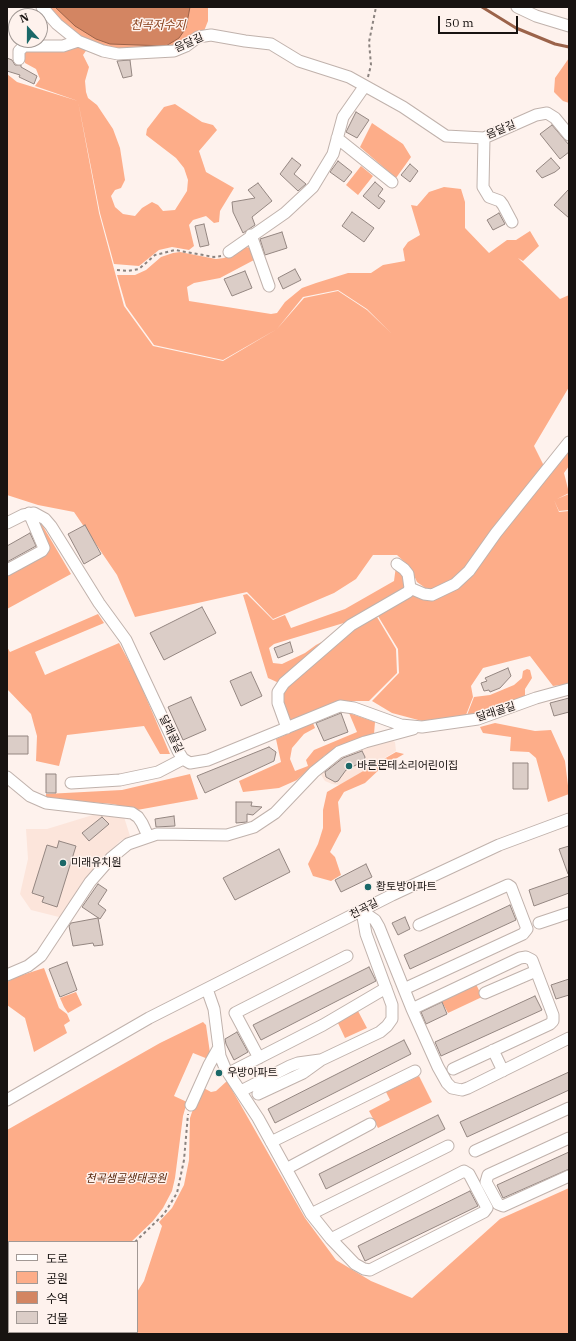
<!DOCTYPE html>
<meta charset="utf-8">
<style>
body{margin:0}
#map{position:relative;width:576px;height:1341px;overflow:hidden;background:#fef2ed;font-family:"IBM Plex Serif","Noto Sans KR",serif}
canvas{display:block}
.frame{position:absolute;inset:0;border:8px solid #181311;pointer-events:none}
.legend{position:absolute;left:8px;top:1241px;width:130px;height:92px;box-sizing:border-box;background:#fef2ed;border:1px solid #a29995;margin:0;padding:5px 7px;list-style:none;font-size:12px;color:#181311}
.legend li{display:flex;align-items:center;gap:8px;height:20px}
.legend b{width:20px;border:1px solid #a29995}
.north{position:absolute;left:8px;top:8px;width:40px;height:40px;box-sizing:border-box;background:#fef2ed;border:1px solid #a29995;border-radius:50%;rotate:339deg;font-size:11px;font-weight:700;line-height:16px;text-align:center;color:#181311}
.north::after{content:'';display:block;margin:auto;width:14px;height:18px;background:#1a6868;clip-path:polygon(50% 0,100% 100%,50% 72%,0 100%)}
.scale{position:absolute;left:438px;top:16px;width:80px;height:18px;box-sizing:border-box;border:2px solid #181311;border-top:0;padding-left:5px;font-size:12px;line-height:14px;white-space:nowrap;color:#181311;-webkit-text-stroke:3px #fef2ed;paint-order:stroke}
</style>
<div id="map">
<canvas width="576" height="1341"></canvas>
<div class="frame"></div>
<ul class="legend">
<li><b style="height:5px;background:#fff"></b>도로</li>
<li><b style="height:11px;background:#fdad89"></b>공원</li>
<li><b style="height:11px;background:#d38562"></b>수역</li>
<li><b style="height:11px;background:#dbcdc7"></b>건물</li>
</ul>
<div class="north">N</div>
<div class="scale">50 m</div>
</div>
<script>
const ctx = document.querySelector('canvas').getContext('2d');
ctx.lineJoin = 'round';
function fillPath(path, color) { ctx.fillStyle = color; ctx.fill(path, 'evenodd'); }
const shape = rows => new Path2D(rows.map(r => 'M' + r).join(''));
function trace(path, color, width, dash) { ctx.strokeStyle = color; ctx.lineWidth = width; ctx.lineCap = dash ? 'butt' : 'round'; ctx.setLineDash(dash || []); ctx.stroke(path); }
function label(font, color, halo, rows, align = 'center') {
  ctx.font = font + ' "IBM Plex Serif","Noto Sans KR",serif'; ctx.lineWidth = 3; ctx.setLineDash([]); ctx.textBaseline = 'middle'; ctx.strokeStyle = halo; ctx.fillStyle = color; for (const [text, x, y, turn = 0] of rows) {
    ctx.save(); ctx.translate(x, y); ctx.rotate((+turn || 0) * Math.PI / 180); ctx.textAlign = isNaN(turn) ? turn : align; if (halo) ctx.strokeText(text, 0, 0); ctx.fillText(text, 0, 0); ctx.restore();
  }
}
fillPath(shape([
 [389,739,395,742,396,751,340,785,332,784,325,781,320,773,343,754],
 [96,814,124,817,130,836,120,841,97,866,63,918,31,910,20,894,28,859,26,829,47,829]
]), '#fce5db');
fillPath(shape([
 [47,7,208,7,208,21,204,31,181,45,118,51,80,38],
 [79,45,88,48,83,55,89,67,85,81,86,92,88,98,97,105,113,129,120,148,125,180,121,188,115,190,111,196,115,207,123,214,135,216,142,208,152,202,158,205,163,211,175,210,187,191,188,180,184,168,176,158,146,135,147,129,164,107,175,104,202,122,213,125,217,130,199,151,206,172,234,188,220,211,219,222,214,223,206,216,193,220,189,225,194,246,189,250,172,247,159,250,139,266,114,264,100,213,78,101,35,86,40,79,36,69,25,63,22,54,26,49],
 [569,58,569,103,563,101,554,92,555,78],
 [7,74,17,82,78,101,99,213,124,306,153,346,223,361,277,329,304,298,338,291,367,310,391,333,367,309,338,290,303,297,277,329,223,360,154,345,126,306,117,275,135,275,146,270,161,257,173,253,180,252,216,259,224,258,246,247,251,248,254,260,220,278,194,283,187,287,189,301,271,314,277,313,285,302,302,288,316,283,348,273,371,273,383,265,405,261,403,249,408,242,420,235,411,205,417,206,429,192,444,187,461,189,465,202,465,228,489,253,507,240,516,240,530,231,539,246,523,261,518,258,498,251,518,258,560,299,569,295,569,387,534,446,545,468,467,568,454,581,431,592,417,582,410,567,397,555,373,555,356,579,334,593,273,619,247,592,135,617,117,575,74,512,38,505,7,495],
 [372,123,403,144,411,157,396,178,360,147],
 [361,166,373,176,358,195,346,185],
 [569,450,569,466,564,473,569,493,557,499,569,494,569,510,559,511,554,500,559,512,569,511,569,684,553,686,530,656,483,668,471,686,473,697,466,715,422,721,392,713,372,701,399,673,398,649,378,616,411,593,442,594],
 [36,522,41,523,71,574,7,609,7,574,44,553],
 [396,566,402,571,406,587,347,622,274,644,269,648,273,663,282,664,305,653,316,645,331,637,279,683,268,678,243,595,247,594,273,620,285,615,291,628,345,609,394,581],
 [98,614,104,623,35,652,45,675,119,643,137,676,170,754,160,754,144,726,67,735,59,766,36,761,37,736,31,714,7,689,7,647,10,652],
 [377,617,396,649,397,673,369,701,337,701,289,721,281,701,281,693,287,685,354,627],
 [527,669,530,670,532,678,525,689,525,696,479,713,467,715,474,697,490,695,514,685,522,678,523,671],
 [349,713,375,722,374,734,337,748,324,756,297,780,279,788,243,792,239,781,281,762,276,739,313,723,315,728,304,734,292,748,290,759,295,771,308,766,306,760,314,750,357,732],
 [495,723,535,731,551,730,565,761,569,794,548,802,536,758,529,752,510,751,511,737,483,733,480,727],
 [396,752,404,754,382,767,365,783,344,792,338,802,341,831,330,852,335,857,341,875,331,881,313,876,308,864,318,844,323,828,323,810,327,792],
 [190,774,198,799,137,810,113,804,46,799,46,794,122,790],
 [44,968,59,1008,67,1014,70,1021,64,1025,67,1033,34,1052,25,1018,7,1005,7,982,16,977],
 [476,984,482,997,448,1013,441,1000],
 [76,992,82,1005,68,1013,64,1007,60,998],
 [358,1011,367,1028,345,1038,337,1021],
 [203,1022,206,1025,210,1053,208,1059,193,1053,174,1096,187,1102,183,1116,175,1178,172,1191,163,1208,153,1221,131,1242,9,1242,9,1332,21,1332,20,1334,7,1334,7,1130,160,1043],
 [419,1076,432,1102,378,1128,369,1111,390,1100,386,1092],
 [227,1081,305,1218,336,1260,371,1281,412,1298,500,1219,569,1188,569,1334,107,1334,109,1332,137,1332,137,1292,144,1281,162,1226,159,1222,172,1208,184,1185,189,1160,190,1118,194,1106,202,1087,211,1092,216,1091]
]), '#fdad89');
const water = shape([
 [55,7,190,7,186,28,179,38,166,46,110,44,96,39,75,26,55,7]
]);
fillPath(water, '#d38562');
trace(water, '#9b634a', 1);
trace(shape([
 [482,7,516,28,555,44,569,47]
]), '#9b634a', 3);
const building = shape([
 [7,58,12,60,15,65,21,65,21,67,37,76,34,84,19,77,20,75,7,71,7,58],
 [130,60,132,76,123,78,117,61,130,60],
 [356,112,369,120,357,138,346,132,356,112],
 [552,125,569,145,569,152,560,159,540,134,552,125],
 [292,158,301,165,294,174,306,184,298,191,280,174,292,158],
 [551,158,560,168,555,172,542,178,536,171,551,158],
 [338,161,352,172,344,182,330,172,338,161],
 [410,164,418,171,410,182,401,175,410,164],
 [375,182,383,189,378,196,385,201,379,209,363,196,375,182],
 [258,183,272,201,252,217,255,225,243,233,233,212,232,202,255,198,248,190,258,183],
 [569,189,569,218,554,205,569,189],
 [352,212,374,228,364,242,342,226,352,212],
 [499,213,505,224,493,230,487,220,499,213],
 [204,224,209,245,200,247,195,226,204,224],
 [282,232,287,248,265,255,260,239,282,232],
 [295,269,301,280,283,289,278,278,295,269],
 [245,271,252,288,232,296,224,279,245,271],
 [85,525,101,554,84,564,68,534,85,525],
 [30,533,36,546,7,562,7,546,30,533],
 [202,607,216,633,164,660,150,633,202,607],
 [290,642,293,652,278,658,274,648,290,642],
 [508,668,511,676,500,688,490,692,489,690,484,691,481,683,487,681,485,678,508,668],
 [251,672,262,696,241,706,230,681,251,672],
 [191,697,206,730,183,740,168,707,191,697],
 [569,698,569,712,554,716,550,703,569,698],
 [341,713,348,732,324,741,316,723,341,713],
 [7,736,28,736,28,754,7,754,7,736],
 [269,747,276,752,274,761,205,793,197,776,269,747],
 [362,751,365,757,364,761,346,770,338,781,335,782,326,777,325,772,343,758,362,751],
 [513,763,528,763,528,789,513,789,513,763],
 [46,774,56,774,56,793,46,793,46,774],
 [236,802,252,802,251,806,262,807,253,815,247,814,247,822,236,823,236,802],
 [174,816,175,826,156,827,155,819,174,816],
 [102,817,109,824,89,841,82,833,102,817],
 [59,841,76,846,57,907,42,902,44,897,32,893,47,845,57,848,59,841],
 [569,846,569,874,568,874,559,849,569,846],
 [279,849,290,872,235,900,223,878,279,849],
 [366,864,372,877,341,892,335,880,366,864],
 [569,876,569,893,534,906,529,890,569,876],
 [98,884,107,890,98,904,106,910,100,919,82,907,98,884],
 [510,905,516,920,410,969,404,955,510,905],
 [405,917,410,929,398,935,392,923,405,917],
 [98,918,103,945,94,946,93,943,73,946,69,926,71,923,98,918],
 [67,962,77,990,60,997,49,969,67,962],
 [369,967,376,981,261,1040,253,1025,369,967],
 [569,979,569,995,556,999,551,985,569,979],
 [535,996,542,1010,441,1056,435,1042,535,996],
 [442,1002,447,1014,426,1024,421,1012,442,1002],
 [237,1032,248,1052,234,1060,226,1044,225,1039,237,1032],
 [404,1040,411,1054,275,1123,268,1109,404,1040],
 [569,1072,569,1090,467,1137,460,1122,569,1072],
 [438,1115,445,1129,326,1189,319,1174,438,1115],
 [569,1152,569,1169,503,1198,497,1185,569,1152],
 [470,1191,478,1206,365,1261,358,1246,470,1191]
]);
fillPath(building, '#dbcdc7');
trace(building, '#948681', 1);
const minor = shape([
 [42,7,57,24,78,41,103,51,118,54,174,51,186,46,198,37,211,35,245,41,271,44,299,61,349,77,403,107,446,136,484,138,536,115,547,113,555,118,569,135],
 [517,7,536,16,569,26],
 [19,59,19,51,24,46,63,46,78,41],
 [337,138,392,182],
 [484,138,483,187,489,197,500,201,503,205,512,222],
 [251,235,269,286],
 [229,252,285,213,313,187,333,154,343,117,364,87],
 [7,523,23,515,34,513,45,519,51,526,99,603,126,640,178,751,183,759,190,763,208,760,340,706,354,708,401,725,422,727,478,719,536,698,569,689],
 [7,570,42,551,44,548,29,513],
 [410,588,424,594,432,595,455,584,469,571,496,533,569,442],
 [287,728,278,703,278,692,284,683,351,625,408,592,410,588,408,574,404,569,397,564],
 [7,777,30,796,46,803,132,813,138,817,142,823,148,836],
 [71,783,120,780,158,772,183,759],
 [362,911,375,920,379,927,412,1009,438,1067,447,1083,452,1088,462,1090,468,1088,569,1038],
 [539,923,569,913],
 [7,975,28,966,41,956,90,882,111,858,128,844,157,834,227,835,254,827,275,813,314,772,339,752,365,742,413,729],
 [207,989,214,1009,220,1056,225,1068,258,1118,311,1214,331,1239,355,1264,364,1269,370,1270,484,1212,487,1208,469,1174,464,1171,331,1239],
 [404,989,523,934,527,929,511,887,508,885,419,925],
 [485,993,536,971],
 [412,1009,520,958,526,957,532,960,553,1015,553,1021,550,1024,453,1069],
 [493,1050,503,1071],
 [259,1058,235,1013,347,956],
 [229,1073,323,1025,386,988],
 [241,1091,290,1066,298,1063,320,1060],
 [258,1094,303,1073,321,1060,380,1032,387,1026,392,1019,392,1005,366,934,362,911],
 [7,1100,149,1018,392,895,499,845,569,819],
 [191,1105,209,1065,218,1049],
 [569,1138,488,1175,486,1182,498,1204,503,1206,569,1176],
 [271,1142,415,1071],
 [475,1151,569,1108],
 [286,1169,370,1124],
 [311,1214,448,1146]
]);
trace(minor, '#c0b2ac', 13);
trace(shape([
 [368,77,371,65,369,42,376,7],
 [117,270,128,271,139,269,155,255,175,250,214,257,221,256],
 [135,1242,164,1214,177,1193,184,1160,188,1114],
 [71,1334,72,1332]
]), '#8b837f', 2, [3, 3]);
trace(minor, '#fff', 11);
for (const [x, y, r, color] of [
 [349,766,4,"#1a6868"],
 [63,863,4,"#1a6868"],
 [368,887,4,"#1a6868"],
 [219,1073,4,"#1a6868"]
]) { const dot = new Path2D(); dot.arc(x, y, r, 0, 2 * Math.PI); ctx.fillStyle = color; ctx.fill(dot); trace(dot, '#fef2ed', 1.5); }
label('11px', '#181311', '#fef2ed', [
 ["음달길",189,43,-24],
 ["음달길",501,130,-22],
 ["달래골길",496,712,-18],
 ["달래골길",171,734,64],
 ["천곡길",364,909,-27]
]);
label('11px', '#181311', '#fef2ed', [
 ["바른몬테소리어린이집",357,766],
 ["미래유치원",71,863],
 ["황토방아파트",376,887],
 ["우방아파트",227,1073]
], 'left');
label('italic 11px', '#56240a', '#fef2ed', [
 ["천곡샘골생태공원",126,1179]
]);
label('italic 12px', '#88401b', '#fef2ed', [
 ["천곡저수지",158,26]
]);
</script>
